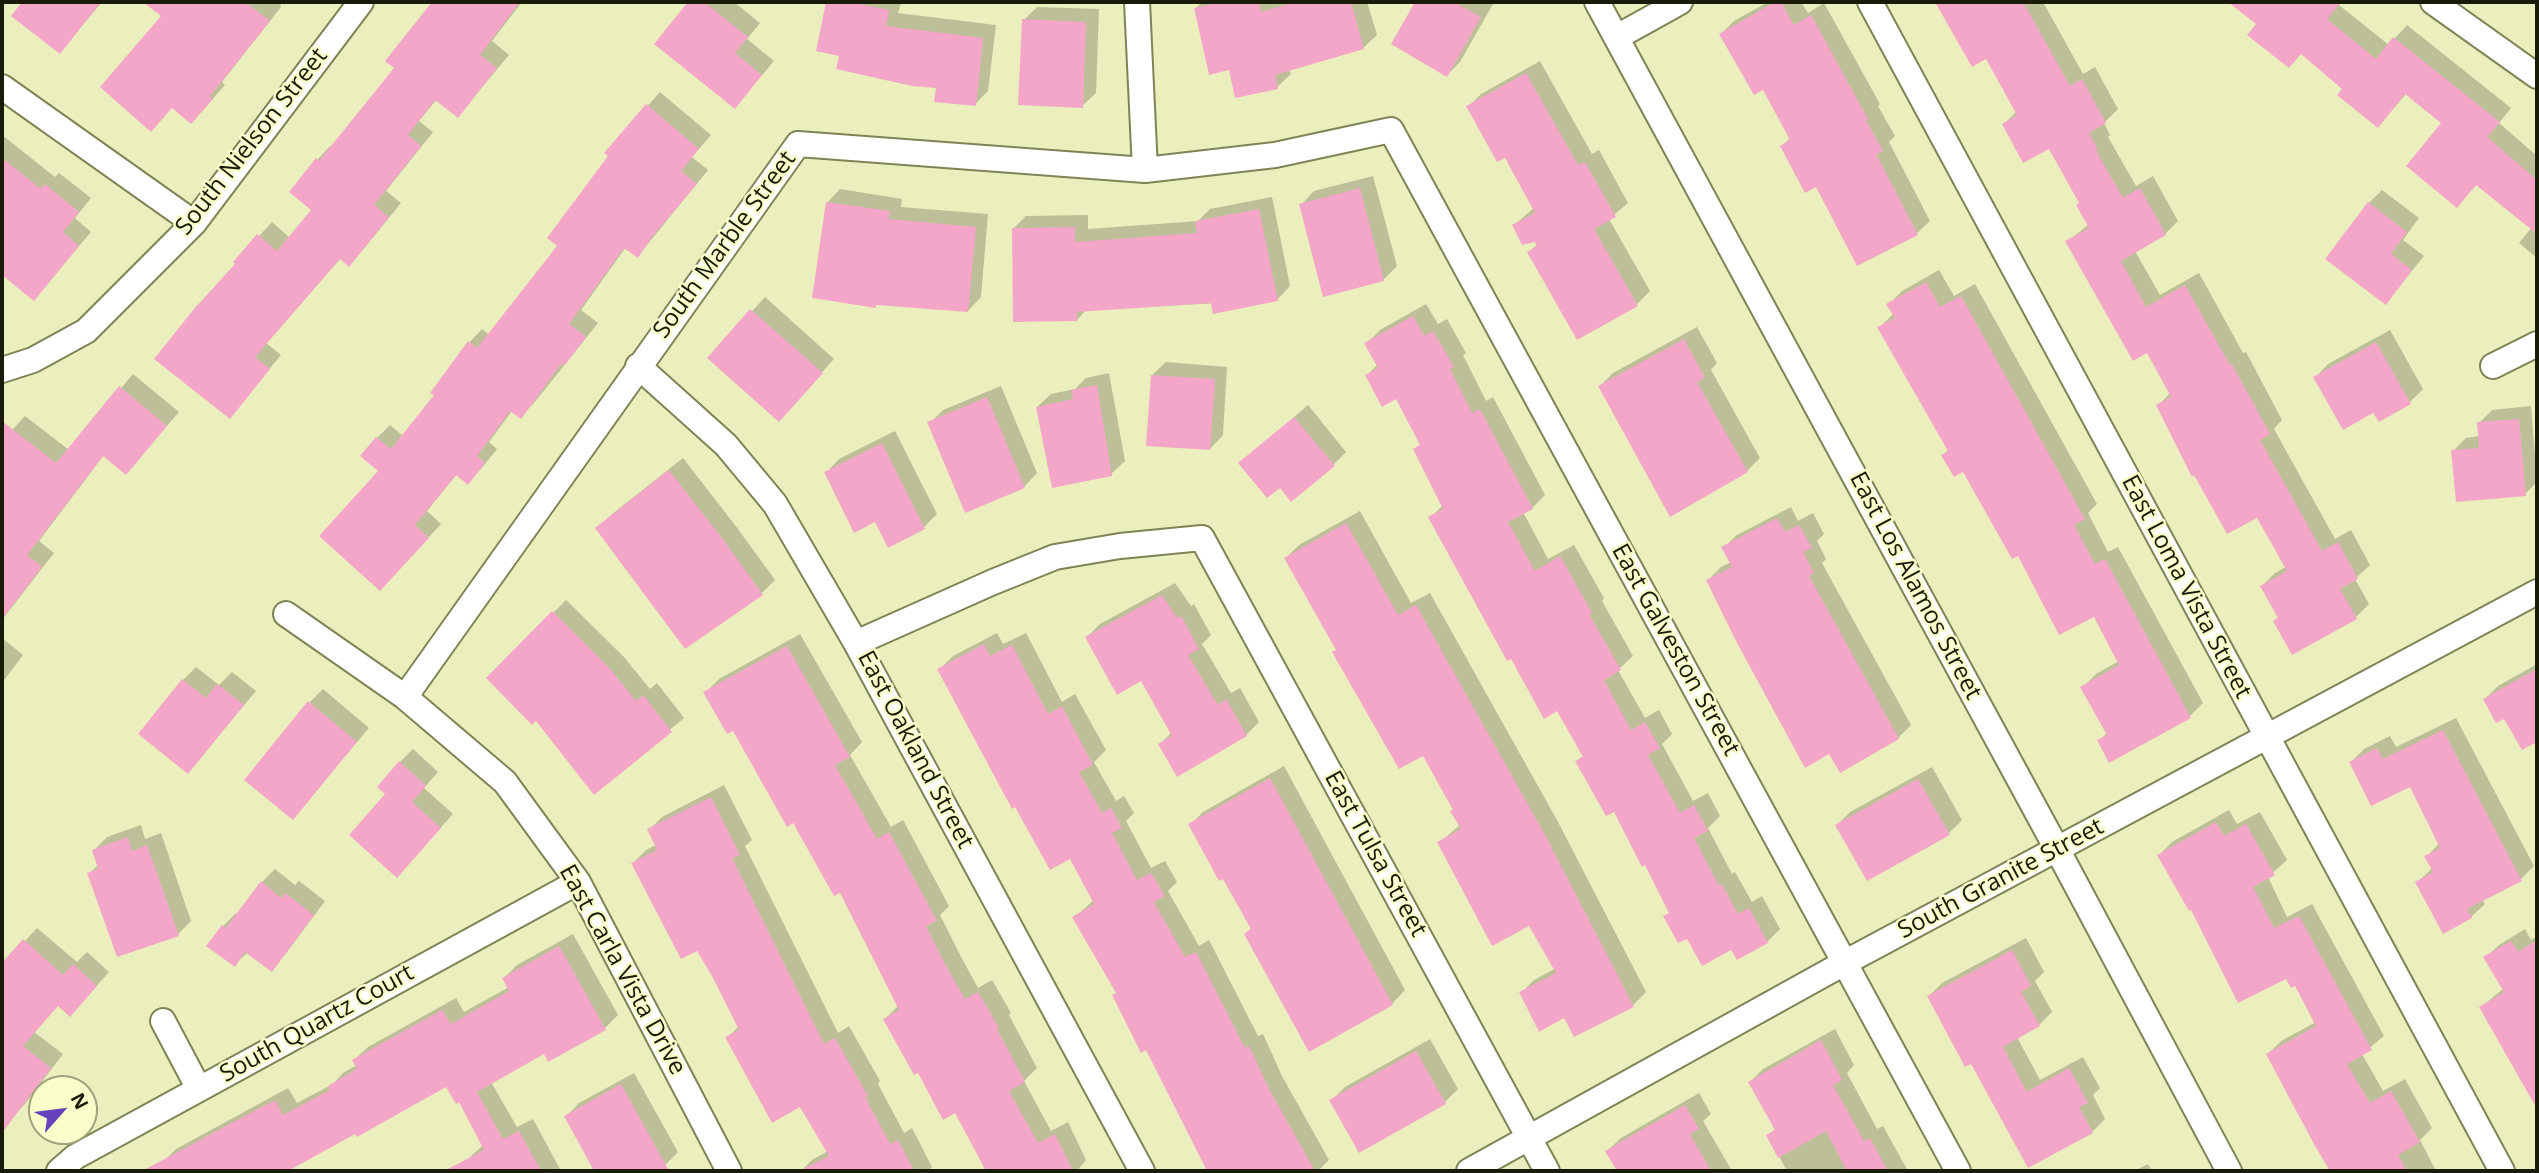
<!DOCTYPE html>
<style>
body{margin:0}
#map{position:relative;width:2539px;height:1173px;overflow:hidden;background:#ebefbd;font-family:"Open Sans",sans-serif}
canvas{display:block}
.frame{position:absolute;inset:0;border:4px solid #191a07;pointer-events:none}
.north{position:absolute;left:28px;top:1075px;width:70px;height:70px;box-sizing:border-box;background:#f9fdca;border:2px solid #9fa27c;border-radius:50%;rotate:62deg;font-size:19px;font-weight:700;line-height:28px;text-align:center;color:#191a07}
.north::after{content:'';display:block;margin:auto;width:24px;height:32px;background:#6442bb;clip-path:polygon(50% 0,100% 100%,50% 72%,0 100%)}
</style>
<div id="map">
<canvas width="2539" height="1173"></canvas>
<div class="frame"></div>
<div class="north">N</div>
</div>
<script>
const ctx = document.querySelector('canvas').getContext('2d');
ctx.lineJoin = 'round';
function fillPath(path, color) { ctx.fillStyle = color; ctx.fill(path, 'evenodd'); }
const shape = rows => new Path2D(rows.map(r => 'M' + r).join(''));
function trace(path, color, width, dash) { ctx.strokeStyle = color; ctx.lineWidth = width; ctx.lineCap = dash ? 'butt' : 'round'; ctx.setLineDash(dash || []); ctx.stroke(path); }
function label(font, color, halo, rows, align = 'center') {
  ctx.font = font + ' "Open Sans",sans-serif'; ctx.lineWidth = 5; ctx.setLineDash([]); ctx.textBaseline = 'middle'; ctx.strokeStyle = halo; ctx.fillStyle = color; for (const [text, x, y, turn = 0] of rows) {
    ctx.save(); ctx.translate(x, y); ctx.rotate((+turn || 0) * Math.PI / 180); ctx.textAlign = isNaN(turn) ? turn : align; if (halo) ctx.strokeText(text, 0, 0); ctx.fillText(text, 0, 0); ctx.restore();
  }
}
fillPath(shape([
 [24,2,102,2,60,52,14,15],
 [165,2,283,2,280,6,281,7,222,82,225,85,204,109,164,16,158,11],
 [436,2,522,2,492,41,509,55,458,116,437,99,419,121,433,132,386,191,401,203,362,251,349,264,341,258,266,343,281,355,230,417,238,264,235,262,272,222,290,238,313,209,317,160,330,146,332,148,397,68,426,12],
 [690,2,734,2,760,23,747,39,774,61,735,107,656,44],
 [827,2,901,2,898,13,996,25,988,91,975,104,937,87,841,54,818,50],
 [1202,2,1367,2,1377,35,1363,48,1289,69,1291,74,1277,87,1230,68,1195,9],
 [1417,2,1490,2,1493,4,1460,62,1447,75,1393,43],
 [1768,2,1801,2,1808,13,1824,3,1880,104,1878,106,1895,136,1889,142,1930,221,1916,234,1817,184,1782,146,1791,137,1764,87,1721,34,1734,21],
 [1938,2,2043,2,2083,74,2095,67,2118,109,2104,123,2110,135,2108,137,2136,186,2153,176,2178,221,2165,234,2135,251,2160,295,2199,273,2243,353,2246,352,2282,420,2274,429,2335,539,2351,530,2370,565,2355,579,2369,604,2356,617,2279,617,2262,586,2275,573,2286,567,2258,515,2158,406,2171,392,2148,350,2067,242,2089,224,2081,203,2050,147,2004,124,2017,111,1987,57,1973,65],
 [2254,2,2342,2,2339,5,2389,45,2407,25,2511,108,2499,123,2537,156,2537,258,2519,243,2532,227,2477,184,2457,206,2444,123,2407,93,2378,126,2345,89,2302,53,2289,66,2258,24,2245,13],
 [1037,7,1099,9,1096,93,1082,106,1024,20],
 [1540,61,1592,154,1599,150,1628,203,1609,219,1650,291,1637,304,1578,337,1529,252,1538,244,1514,225,1534,208,1506,155,1468,107,1481,94],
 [660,92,711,135,692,157,708,170,638,256,626,247,581,310,598,323,534,403,521,416,512,411,489,442,497,449,481,469,468,482,457,474,427,511,441,524,393,576,377,438,390,425,403,436,436,395,469,343,482,329,490,335,560,245,610,156,606,153],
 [2,135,55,177,59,173,91,198,75,218,91,232,34,299,2,272],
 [1373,176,1397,266,1383,280,1301,205,1314,191],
 [840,189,902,199,901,207,988,214,981,297,968,311,878,303,875,306,827,203],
 [2382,190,2419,218,2403,240,2424,256,2386,303,2369,203],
 [1272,197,1290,286,1277,300,1086,310,1077,320,1013,229,1026,216,1088,215,1088,229,1198,221,1210,209],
 [1939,270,1954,296,1975,284,2097,504,2088,513,2108,552,2118,547,2203,703,2190,716,2110,761,2099,741,2108,732,2083,687,2096,674,2119,661,2095,615,2019,553,1964,470,1943,455,1949,449,1880,327,1894,313,1889,304,1902,291],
 [765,297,834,359,792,406,710,358],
 [1426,304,1438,324,1447,319,1466,353,1463,355,1486,401,1493,397,1545,495,1532,508,1523,512,1548,559,1574,545,1604,598,1602,601,1633,656,1618,670,1645,718,1659,710,1672,734,1662,744,1693,801,1708,793,1720,816,1708,828,1732,874,1735,872,1752,902,1762,896,1780,929,1767,942,1732,948,1671,912,1614,809,1577,761,1584,755,1558,709,1431,517,1443,505,1415,449,1421,444,1397,397,1367,375,1378,364,1367,343,1380,330],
 [1697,327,1717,363,1711,370,1760,458,1747,471,1600,386,1613,373],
 [2390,330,2423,389,2410,402,2374,411,2315,378,2328,364],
 [1166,362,1227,367,1223,435,1210,449,1152,375],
 [1109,373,1125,461,1111,474,1037,407,1051,394,1075,389,1086,378],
 [133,374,179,412,126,473,104,455,39,541,54,553,2,620,2,441,25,416,69,450],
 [1001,386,1037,473,1024,487,930,423,943,410],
 [1308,405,1346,452,1333,465,1280,486,1241,463],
 [2531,406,2537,482,2525,494,2453,451,2466,438,2480,436,2479,423,2492,410],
 [895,431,937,514,924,527,888,545,875,520,826,473,839,459],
 [683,458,738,529,775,580,762,593,598,528,611,515],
 [1791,507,1798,521,1813,513,1824,534,1817,541,1826,559,1822,563,1911,725,1898,738,1830,752,1708,580,1721,567,1731,562,1723,548,1737,535],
 [1360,511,1411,603,1430,593,1557,820,1646,992,1633,1005,1565,1016,1521,993,1534,980,1556,968,1530,923,1439,843,1460,825,1455,809,1424,754,1337,649,1286,558,1299,545],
 [1175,583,1191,606,1194,604,1211,635,1202,644,1231,693,1240,688,1259,722,1246,735,1178,774,1160,744,1172,732,1141,679,1087,637,1100,624],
 [566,600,624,657,650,689,657,683,684,718,594,792,536,718,488,678],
 [997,633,1003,644,1026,633,1062,702,1075,694,1106,750,1094,762,1116,801,1124,796,1134,813,1126,821,1151,868,1165,861,1177,882,1168,891,1199,946,1209,940,1258,1036,1263,1034,1282,1076,1329,1160,1318,1171,1208,1171,1117,992,1075,917,1094,900,1071,857,940,669,953,656],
 [800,634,862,742,850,755,891,827,903,820,949,906,940,915,959,953,978,988,992,980,1011,1013,1009,1015,1037,1068,1024,1081,1051,1131,1068,1122,1086,1160,1077,1171,994,1171,979,1142,919,1070,885,1019,899,1005,841,890,734,728,705,693,719,679],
 [2,638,23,655,2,683],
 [2537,664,2537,740,2523,748,2505,716,2485,699,2498,686],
 [196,667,219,685,232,672,256,691,188,772,183,680],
 [323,689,369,728,293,817,310,702],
 [2456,718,2534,866,2521,879,2482,899,2485,904,2471,917,2418,882,2432,868,2427,856,2440,843,2411,785,2351,762,2364,749,2390,736,2396,747],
 [413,749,438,772,424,788,453,814,410,862,388,794,400,762],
 [1284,766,1405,990,1392,1004,1246,934,1252,927,1190,825,1203,812],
 [1932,767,1962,820,1949,833,1837,825,1850,812],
 [724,785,752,840,745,846,838,1033,849,1026,880,1081,878,1084,904,1133,912,1128,932,1167,928,1171,801,1171,812,1160,828,1151,801,1104,727,1038,739,1026,698,948,633,863,646,850,656,845,649,830,662,817],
 [2229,810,2237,824,2260,812,2287,860,2268,877,2287,917,2312,904,2384,1036,2362,1054,2383,1091,2405,1079,2432,1128,2420,1140,2436,1171,2333,1171,2268,1054,2281,1041,2316,1022,2296,984,2192,908,2159,855,2172,842],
 [141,825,145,839,161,833,191,921,178,934,89,874,99,864,94,850,107,837],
 [275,869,295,885,299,881,325,901,284,956,271,969,248,952,234,965,209,946,223,926,236,913,238,914,262,882],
 [37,928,77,962,87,952,109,972,83,1001,59,1004,34,1032,63,1054,25,1104,12,1117,8,1113,2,1122,2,966],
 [2525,929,2531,940,2537,936,2537,1107,2481,1007,2503,989,2485,958,2499,945],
 [573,934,618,1015,604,1029,545,1052,491,1082,517,1127,533,1119,561,1171,447,1171,466,1161,483,1145,459,1100,447,1085,285,1171,168,1171,163,1162,176,1149,288,1088,297,1103,333,1084,343,1073,357,1065,354,1060,368,1047,456,998,464,1012,509,987,504,978,517,965],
 [2026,938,2044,972,2035,981,2052,1012,2039,1025,2017,1037,2040,1080,2083,1057,2100,1088,2093,1095,2105,1119,2092,1132,1972,1061,1929,996,1942,983],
 [1835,1029,1854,1065,1847,1073,1877,1129,1883,1126,1908,1171,1787,1171,1768,1136,1776,1128,1750,1082,1763,1069],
 [1430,1039,1458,1089,1445,1102,1360,1150,1332,1100,1345,1087],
 [634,1073,678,1152,665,1165,655,1171,596,1171,566,1117,579,1103],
 [1699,1093,1711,1114,1703,1121,1732,1171,1618,1171,1607,1151,1621,1138],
 [2148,1164,2152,1171,2134,1171]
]), '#0003');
fillPath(shape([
 [22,2,101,2,60,54,11,16],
 [143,2,245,2,270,21,210,96,213,99,191,124,172,108,151,132,100,87,161,16],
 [432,2,520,2,480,55,497,68,458,118,435,100,408,135,421,146,374,205,389,217,349,267,340,259,255,357,270,369,230,419,154,359,194,309,235,264,233,262,257,234,277,251,311,210,289,192,316,158,319,161,394,68,385,61],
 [688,2,704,2,748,37,735,53,762,75,735,109,654,44],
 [826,2,849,2,889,10,886,26,983,38,976,106,934,102,936,88,912,86,836,69,839,56,816,51],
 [1222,2,1259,2,1261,12,1296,2,1351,2,1364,49,1275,75,1278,89,1235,98,1229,70,1209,75,1194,8],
 [1415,2,1454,2,1481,17,1447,77,1391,44],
 [1775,2,1781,2,1794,25,1811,15,1868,119,1866,120,1883,151,1876,154,1918,235,1857,266,1816,187,1805,193,1780,146,1790,140,1763,90,1754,95,1719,34],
 [1935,2,2023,2,2070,86,2082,79,2106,123,2089,133,2098,150,2096,151,2123,198,2140,188,2166,235,2121,261,2146,307,2185,285,2230,365,2232,364,2270,434,2260,440,2322,551,2338,542,2358,579,2340,589,2357,619,2292,655,2273,621,2278,618,2260,586,2287,571,2257,518,2227,534,2194,475,2192,477,2156,405,2171,397,2147,353,2133,361,2065,241,2089,228,2076,205,2079,203,2049,149,2023,163,2002,124,2017,115,1986,59,1972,67],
 [2228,2,2341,2,2327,19,2376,59,2393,37,2500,122,2487,137,2537,180,2537,234,2476,185,2457,208,2406,166,2441,123,2405,94,2378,128,2337,95,2342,89,2301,54,2289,68,2247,35,2256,24],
 [1022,19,1086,22,1083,108,1018,105],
 [1526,73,1578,165,1585,162,1616,217,1594,229,1638,306,1577,340,1527,252,1537,246,1535,242,1522,245,1512,225,1535,213,1505,158,1497,162,1466,106],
 [646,104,699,149,681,171,697,184,652,237,638,258,624,248,569,324,586,337,564,366,561,364,521,419,510,411,477,456,485,463,468,485,456,475,415,525,429,538,380,591,319,536,378,471,360,456,376,437,391,449,434,395,430,393,468,341,477,348,557,246,547,238,608,156,604,153],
 [2,158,41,189,45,184,79,212,63,232,79,246,34,301,2,275],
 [1360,188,1384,281,1323,297,1299,204],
 [826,202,890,211,889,219,976,227,968,312,876,305,876,308,812,298],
 [2368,202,2407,232,2391,254,2412,270,2386,305,2325,259],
 [1259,209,1278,301,1213,314,1211,303,1077,312,1077,321,1013,322,1012,228,1075,227,1075,242,1197,233,1195,221],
 [1926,282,1940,307,1961,296,2085,519,2074,525,2095,564,2105,559,2191,718,2109,763,2097,740,2107,735,2080,687,2119,665,2094,617,2059,635,2018,556,2012,559,1963,472,1954,477,1941,455,1948,451,1877,327,1895,318,1886,304],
 [750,309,823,373,779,422,707,358],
 [1413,316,1424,336,1433,331,1454,367,1450,369,1472,413,1480,409,1533,509,1508,522,1535,571,1560,556,1592,613,1589,614,1621,670,1604,680,1631,730,1645,722,1660,748,1648,755,1680,813,1694,805,1708,831,1694,838,1719,886,1722,884,1738,914,1749,908,1768,943,1737,960,1731,950,1702,966,1687,939,1678,943,1663,916,1669,913,1645,865,1642,867,1614,812,1606,816,1575,761,1583,757,1557,711,1544,719,1511,659,1507,661,1428,517,1443,509,1413,449,1420,445,1396,399,1382,407,1365,375,1378,368,1364,343],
 [1684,339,1705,378,1697,382,1748,472,1670,517,1598,386],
 [2376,342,2411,404,2379,422,2373,413,2343,430,2313,377],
 [1151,375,1215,379,1210,450,1146,446],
 [1097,385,1112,476,1052,488,1036,407,1073,399,1071,390],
 [119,386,167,426,126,475,103,456,27,555,42,567,2,619,2,421,56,463],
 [987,397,1025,488,965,513,927,422],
 [1294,417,1335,466,1291,502,1280,488,1267,498,1238,463],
 [2519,419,2526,496,2456,502,2451,450,2479,448,2477,422],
 [882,443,925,529,888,548,875,522,854,533,824,472],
 [669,470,725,542,763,595,685,649,595,528],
 [1777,518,1785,532,1799,525,1812,548,1803,552,1814,573,1809,576,1899,739,1840,773,1829,754,1805,768,1737,643,1706,580,1732,567,1721,547],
 [1346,523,1398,615,1416,605,1544,833,1634,1007,1574,1037,1564,1018,1539,1032,1519,992,1556,973,1529,926,1492,946,1437,842,1461,829,1450,811,1453,810,1423,756,1399,769,1332,652,1336,650,1284,558],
 [1162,595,1177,618,1181,616,1199,649,1188,655,1218,705,1226,699,1247,736,1177,777,1158,744,1172,736,1141,681,1117,695,1085,637],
 [552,611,611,670,636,701,643,695,672,732,594,795,536,721,532,725,486,678],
 [984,644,990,656,1012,645,1048,714,1062,706,1093,765,1079,772,1102,813,1111,808,1122,828,1112,833,1137,880,1151,873,1165,896,1154,902,1185,957,1196,952,1245,1048,1249,1046,1269,1089,1315,1171,1207,1171,1146,1050,1141,1053,1112,995,1116,993,1072,917,1094,904,1070,859,1050,870,1015,807,1012,809,937,669],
 [787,646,850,757,835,765,877,839,889,832,937,921,926,926,946,966,965,999,978,992,999,1028,997,1029,1025,1082,1009,1091,1038,1143,1055,1134,1073,1171,986,1171,955,1113,943,1120,918,1073,914,1075,883,1019,899,1010,840,893,834,896,793,823,787,827,733,731,727,734,703,692],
 [2537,669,2537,742,2522,750,2504,719,2496,723,2483,699],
 [182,679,206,698,217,684,244,705,188,774,138,734],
 [308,701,357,742,293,820,244,780],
 [2443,730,2522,881,2467,909,2472,918,2443,934,2415,882,2433,872,2424,856,2440,848,2410,787,2371,806,2349,762,2377,748,2383,759],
 [399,761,426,786,412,802,441,828,397,878,349,835,385,794,377,787],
 [1270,778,1393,1005,1309,1052,1244,934,1251,929,1223,879,1219,881,1188,824],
 [1918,779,1950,835,1867,881,1835,825],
 [711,797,740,855,732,858,824,1044,835,1038,868,1096,865,1097,890,1144,898,1140,914,1171,799,1171,829,1156,800,1107,772,1123,725,1037,739,1030,713,978,697,951,681,959,631,863,657,850,647,829],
 [2216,822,2224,836,2246,824,2275,875,2253,887,2274,928,2299,916,2372,1050,2347,1064,2370,1103,2391,1091,2420,1142,2398,1155,2407,1171,2330,1171,2315,1146,2266,1054,2316,1026,2295,986,2291,988,2286,979,2238,1003,2191,910,2189,911,2157,855],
 [128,837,132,851,147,845,179,936,117,957,87,873,98,869,92,850],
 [261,881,281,898,285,893,314,915,272,972,245,952,235,967,206,946,222,925,226,928],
 [23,939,63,975,73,964,97,986,70,1017,58,1006,23,1046,51,1068,2,1133,2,963],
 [2537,940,2537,1109,2479,1007,2504,992,2483,957,2511,941,2518,952],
 [559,946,606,1030,548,1062,544,1054,477,1092,503,1139,519,1131,541,1171,444,1171,484,1150,459,1102,456,1104,446,1087,357,1137,355,1134,288,1171,142,1171,275,1100,283,1115,330,1090,328,1086,357,1069,352,1060,442,1010,451,1024,509,991,502,978],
 [2012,950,2031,986,2021,992,2040,1026,2003,1047,2027,1092,2069,1068,2088,1103,2079,1107,2093,1133,2028,1168,1971,1064,1965,1067,1927,996],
 [1821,1040,1842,1080,1833,1085,1864,1141,1870,1138,1888,1171,1847,1171,1826,1131,1778,1158,1766,1135,1775,1130,1748,1082],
 [1416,1051,1446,1104,1359,1153,1329,1100],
 [621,1084,669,1171,594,1171,564,1116],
 [1685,1105,1699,1129,1690,1134,1711,1171,1617,1171,1605,1151]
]), '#f4a6c9');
const minor = shape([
 [1137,2,1145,170],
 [1597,2,2057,849,2229,1171],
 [1870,2,2502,1171],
 [2433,2,2537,76],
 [1617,37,1680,2],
 [2,87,194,223],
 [638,366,726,445,775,504,856,643,1142,1171],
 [2493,366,2537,344],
 [2,370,33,360,86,331,194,223,361,2],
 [286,614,405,697,505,782,578,882,729,1171],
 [856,643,993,582,1055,557,1120,546,1202,538,1547,1171],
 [405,697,798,144,1145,170,1275,155,1391,130,1958,1171],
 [163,1021,199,1089],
 [59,1171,75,1157,578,882],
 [1469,1171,1846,962,2537,592]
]);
trace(minor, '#808355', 28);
trace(minor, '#fff', 24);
label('24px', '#191a07', '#f9fdca', [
 ["South Nielson Street",252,142,-52],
 ["South Marble Street",725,245,-54],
 ["East Los Alamos Street",1915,586,62],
 ["East Loma Vista Street",2186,587,62],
 ["East Galveston Street",1675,650,61],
 ["East Oakland Street",915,750,62],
 ["East Tulsa Street",1375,854,61],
 ["South Granite Street",2001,879,-28],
 ["East Carla Vista Drive",622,970,61],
 ["South Quartz Court",317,1024,-29]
]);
</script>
